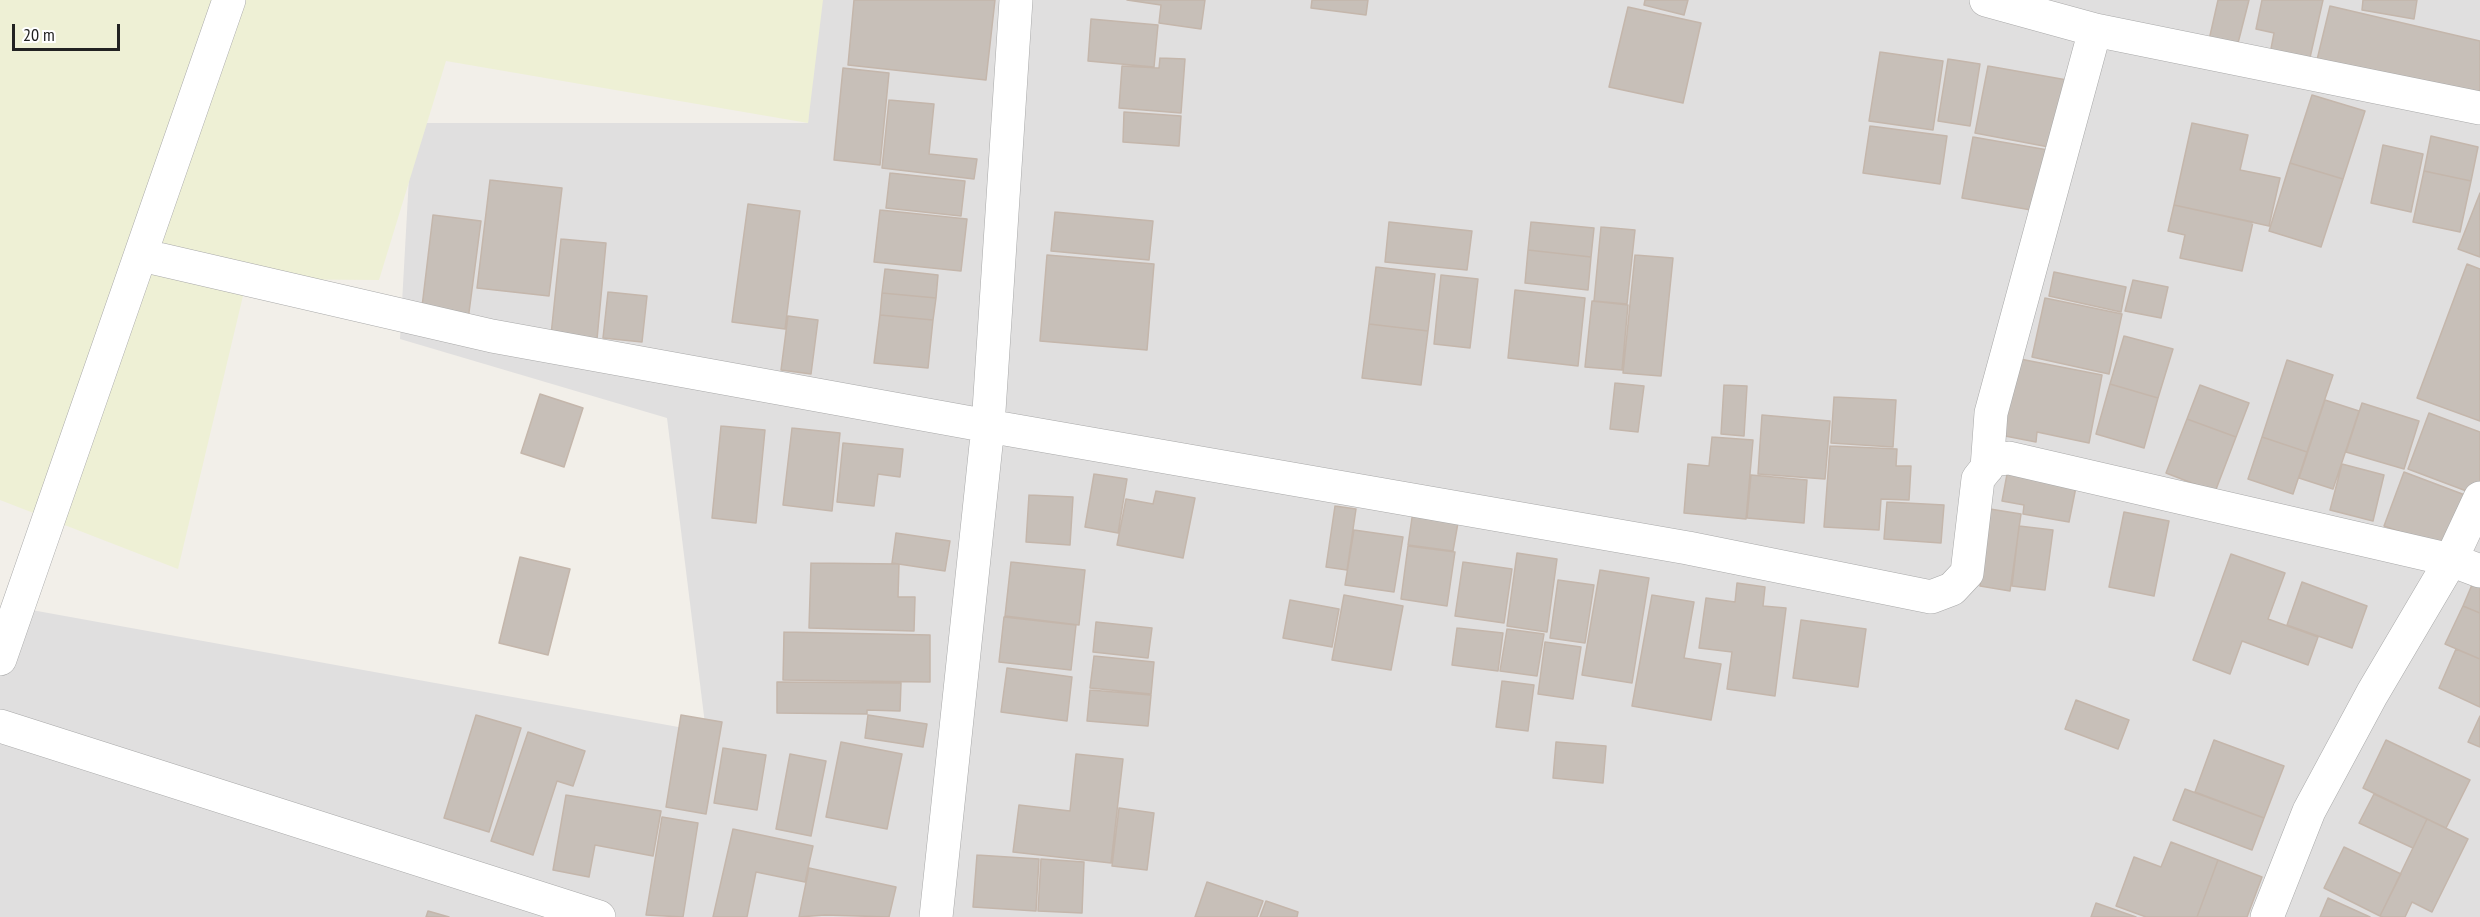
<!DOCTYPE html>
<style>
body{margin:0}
#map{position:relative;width:2480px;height:917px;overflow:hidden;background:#f2efe9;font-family:"PT Sans Narrow",sans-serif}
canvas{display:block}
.scale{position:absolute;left:12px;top:24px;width:108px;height:27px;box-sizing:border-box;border:3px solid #222;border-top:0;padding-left:8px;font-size:18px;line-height:21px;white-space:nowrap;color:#222;-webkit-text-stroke:4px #fff;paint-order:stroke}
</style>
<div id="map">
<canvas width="2480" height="917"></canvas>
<div class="scale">20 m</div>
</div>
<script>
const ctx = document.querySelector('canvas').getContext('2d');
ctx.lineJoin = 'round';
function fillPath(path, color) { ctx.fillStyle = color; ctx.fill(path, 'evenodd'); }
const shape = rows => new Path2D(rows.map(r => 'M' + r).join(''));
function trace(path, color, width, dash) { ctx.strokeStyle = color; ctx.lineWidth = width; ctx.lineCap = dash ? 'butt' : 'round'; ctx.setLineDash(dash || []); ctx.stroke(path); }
fillPath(shape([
 [811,0,2480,0,2480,917,0,917,0,614,4,605,706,732,667,418,400,339,412,123,808,123]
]), '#e0dfdf');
fillPath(shape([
 [0,0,823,0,808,123,446,61,379,280,247,279,178,569,0,500]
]), '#eef0d5');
const building = shape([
 [854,0,995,0,986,80,848,65,854,0],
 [1127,0,1205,0,1201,29,1159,23,1161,5,1127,0],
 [1312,0,1368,0,1366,15,1311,8,1312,0],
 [1645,0,1688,0,1684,15,1644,5,1645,0],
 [2218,0,2249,0,2237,47,2209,40,2218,0],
 [2262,0,2323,0,2309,62,2270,54,2274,33,2256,29,2262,0],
 [2363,0,2417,0,2414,19,2362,10,2363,0],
 [2330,6,2480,41,2480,102,2316,64,2330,6],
 [1628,7,1701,23,1683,103,1609,87,1628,7],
 [1091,19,1158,25,1154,67,1088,61,1091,19],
 [1880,52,1943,61,1933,130,1869,121,1880,52],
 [1160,58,1185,59,1181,113,1119,108,1122,66,1159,68,1160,58],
 [1948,59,1980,64,1970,126,1938,121,1948,59],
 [1988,66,2067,80,2054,148,1975,133,1988,66],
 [843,68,889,73,880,165,834,160,843,68],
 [2312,95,2365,111,2343,179,2290,163,2312,95],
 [889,100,934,104,929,154,977,159,974,179,882,168,889,100],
 [1124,112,1181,116,1179,146,1123,142,1124,112],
 [2192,123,2248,135,2240,170,2280,178,2269,226,2174,205,2192,123],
 [1870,126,1947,136,1940,184,1863,173,1870,126],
 [2431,136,2478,147,2471,181,2424,171,2431,136],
 [1973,137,2048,150,2037,211,1962,198,1973,137],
 [2383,145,2423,154,2411,212,2371,203,2383,145],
 [2290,163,2343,179,2321,247,2269,231,2290,163],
 [2424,171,2471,181,2460,232,2413,222,2424,171],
 [890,173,965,181,961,216,886,208,890,173],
 [490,180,562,188,549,296,477,288,490,180],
 [2480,193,2480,257,2458,249,2480,193],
 [748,204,800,211,785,329,732,322,748,204],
 [2174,205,2253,222,2242,271,2180,258,2185,235,2168,231,2174,205],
 [880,210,967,219,961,271,874,262,880,210],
 [1055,212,1153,221,1149,260,1051,251,1055,212],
 [433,215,481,221,468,320,421,315,433,215],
 [1389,222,1472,231,1467,270,1385,262,1389,222],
 [1531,222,1594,228,1591,257,1528,250,1531,222],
 [1601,227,1635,230,1627,304,1594,301,1601,227],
 [561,239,606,243,597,339,551,335,561,239],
 [1528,250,1591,257,1588,290,1525,283,1528,250],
 [1047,255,1154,264,1147,350,1040,341,1047,255],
 [1635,255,1673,258,1661,376,1623,373,1635,255],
 [2467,264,2480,269,2480,421,2417,398,2467,264],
 [1376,267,1435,274,1428,331,1369,324,1376,267],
 [885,269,938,275,936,298,882,293,885,269],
 [2054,272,2126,287,2121,312,2049,296,2054,272],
 [1441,275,1478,279,1470,348,1434,344,1441,275],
 [2133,280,2168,287,2161,318,2125,311,2133,280],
 [1515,290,1585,298,1578,366,1508,358,1515,290],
 [608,292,647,296,642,342,603,338,608,292],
 [882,293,936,298,933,320,880,315,882,293],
 [2045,298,2122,314,2109,374,2032,357,2045,298],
 [1592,301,1628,305,1622,370,1585,367,1592,301],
 [880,315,933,320,928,368,874,363,880,315],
 [788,316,818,320,811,374,781,370,788,316],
 [1369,324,1428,331,1421,385,1362,378,1369,324],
 [2124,336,2173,349,2158,398,2110,384,2124,336],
 [2015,358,2102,375,2089,443,2037,432,2036,442,2000,435,2015,358],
 [2287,360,2333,375,2307,452,2262,437,2287,360],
 [1615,383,1644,386,1638,432,1610,429,1615,383],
 [2110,384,2158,398,2144,448,2096,434,2110,384],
 [1724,385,1747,386,1744,436,1721,434,1724,385],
 [2200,385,2249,403,2236,437,2187,419,2200,385],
 [540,394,583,408,564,467,521,453,540,394],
 [1834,397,1896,400,1893,447,1831,443,1834,397],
 [2325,400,2359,411,2333,489,2299,478,2325,400],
 [2362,403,2419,421,2404,469,2346,452,2362,403],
 [2429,413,2480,432,2480,486,2477,495,2408,469,2429,413],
 [1762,415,1830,421,1825,479,1758,474,1762,415],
 [2187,419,2236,437,2215,492,2166,473,2187,419],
 [721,426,765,430,756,523,712,518,721,426],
 [792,428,840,433,832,511,783,505,792,428],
 [1712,437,1753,440,1746,519,1684,513,1688,464,1709,466,1712,437],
 [2262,437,2307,452,2293,494,2248,479,2262,437],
 [843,443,903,449,900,477,878,474,874,506,837,502,843,443],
 [1830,446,1897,449,1896,466,1911,466,1909,500,1881,499,1879,530,1824,527,1830,446],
 [2342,464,2384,475,2373,521,2330,510,2342,464],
 [2008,469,2077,482,2069,522,2023,514,2024,505,2002,501,2008,469],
 [2404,472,2465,495,2445,548,2384,526,2404,472],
 [1094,474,1127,479,1118,533,1085,527,1094,474],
 [1751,475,1807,480,1804,523,1747,518,1751,475],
 [1156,491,1195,498,1183,558,1117,545,1126,499,1153,504,1156,491],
 [1029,495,1073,497,1070,545,1026,542,1029,495],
 [1887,502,1944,505,1941,543,1884,539,1887,502],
 [1335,506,1356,509,1347,570,1326,567,1335,506],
 [1990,509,2021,514,2010,591,1980,586,1990,509],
 [1413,511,1459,517,1453,551,1408,545,1413,511],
 [2124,512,2169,521,2154,596,2109,587,2124,512],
 [2019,526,2053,530,2045,590,2012,586,2019,526],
 [1354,530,1403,537,1394,592,1345,585,1354,530],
 [896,533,950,541,945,571,892,563,896,533],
 [1408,546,1455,552,1447,606,1401,599,1408,546],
 [1517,553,1557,559,1547,632,1507,626,1517,553],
 [2231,554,2285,573,2268,619,2318,637,2308,665,2242,641,2230,674,2193,660,2231,554],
 [520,557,570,569,548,655,499,643,520,557],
 [1011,562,1085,570,1079,625,1005,616,1011,562],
 [1463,562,1512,569,1504,623,1455,616,1463,562],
 [811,563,899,564,898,597,915,597,914,631,809,628,811,563],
 [1600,570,1649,578,1632,683,1582,675,1600,570],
 [2477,573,2480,574,2480,613,2463,606,2477,573],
 [1558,580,1594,585,1585,643,1550,638,1558,580],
 [2302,582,2367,606,2352,648,2287,625,2302,582],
 [1737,583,1765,587,1763,606,1786,608,1775,696,1727,689,1732,652,1699,648,1706,598,1735,602,1737,583],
 [1344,595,1403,606,1391,670,1332,660,1344,595],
 [1652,595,1694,602,1684,658,1721,664,1711,720,1632,706,1652,595],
 [1290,600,1339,609,1332,647,1283,638,1290,600],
 [2463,606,2480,613,2480,659,2445,644,2463,606],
 [1004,617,1076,625,1071,670,999,662,1004,617],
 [1801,620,1866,629,1858,687,1793,678,1801,620],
 [1096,622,1152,628,1148,658,1093,652,1096,622],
 [1457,628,1503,633,1498,671,1452,665,1457,628],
 [1507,629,1544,634,1537,676,1500,671,1507,629],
 [784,632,930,635,930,682,783,680,784,632],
 [1545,642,1581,647,1573,699,1538,694,1545,642],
 [2456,649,2480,659,2480,707,2439,688,2456,649],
 [1094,656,1154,662,1151,694,1090,688,1094,656],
 [1007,668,1072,677,1067,721,1001,712,1007,668],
 [1502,681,1534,685,1528,731,1496,727,1502,681],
 [777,682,901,683,900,711,867,710,867,714,777,713,777,682],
 [1090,690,1151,695,1148,726,1087,721,1090,690],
 [2076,700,2129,720,2118,749,2065,729,2076,700],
 [476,715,521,728,489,832,444,818,476,715],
 [681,715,722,722,706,814,666,807,681,715],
 [868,715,927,724,923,747,865,738,868,715],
 [2480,716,2480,747,2468,742,2480,716],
 [528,732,585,751,573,786,557,781,533,855,491,841,528,732],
 [2214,740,2284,766,2264,818,2195,792,2214,740],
 [2386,740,2470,780,2446,828,2363,788,2386,740],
 [841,742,902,754,887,829,826,817,841,742],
 [1556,742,1606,746,1603,783,1553,778,1556,742],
 [723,748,766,755,757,810,714,803,723,748],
 [790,754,826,761,811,836,776,829,790,754],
 [1076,754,1123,759,1111,863,1013,852,1019,805,1070,811,1076,754],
 [2185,789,2264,818,2252,850,2173,820,2185,789],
 [2374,794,2427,819,2413,848,2359,823,2374,794],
 [566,795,661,811,653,856,595,845,589,877,553,870,566,795],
 [1119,808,1154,813,1147,870,1112,866,1119,808],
 [662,817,698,823,683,917,646,915,662,817],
 [2427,819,2468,839,2432,912,2412,902,2405,917,2383,917,2380,916,2427,819],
 [733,829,813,846,805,882,756,872,747,917,713,917,733,829],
 [2171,842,2218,860,2197,917,2146,917,2116,906,2134,857,2161,867,2171,842],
 [2344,847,2401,874,2380,916,2324,888,2344,847],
 [977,855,1039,859,1036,911,973,907,977,855],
 [1041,859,1084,862,1082,913,1038,911,1041,859],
 [2218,860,2262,877,2247,917,2197,917,2218,860],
 [809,868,896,887,889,917,825,915,799,917,809,868],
 [1207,882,1263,901,1257,917,1195,917,1207,882],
 [2328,898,2370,917,2320,917,2328,898],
 [1266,901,1298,912,1297,917,1260,917,1266,901],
 [2096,903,2136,917,2091,917,2096,903],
 [428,911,449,917,426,917,428,911]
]);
fillPath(building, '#c7bfb8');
trace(building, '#c4b6ab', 1.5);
const street = shape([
 [1986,0,2095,30,2480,108],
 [141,255,492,336,988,426,1688,548,1931,597,1952,589,1967,573,1978,479,1993,460,2009,458,2451,560,2480,571],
 [1987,468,1991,413,2095,30],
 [0,659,229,0],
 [0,726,599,917],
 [936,917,988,426,1016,0],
 [2267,917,2309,811,2372,694,2451,560,2480,498]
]);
trace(street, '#a9a9a9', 34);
trace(street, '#fff', 33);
</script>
